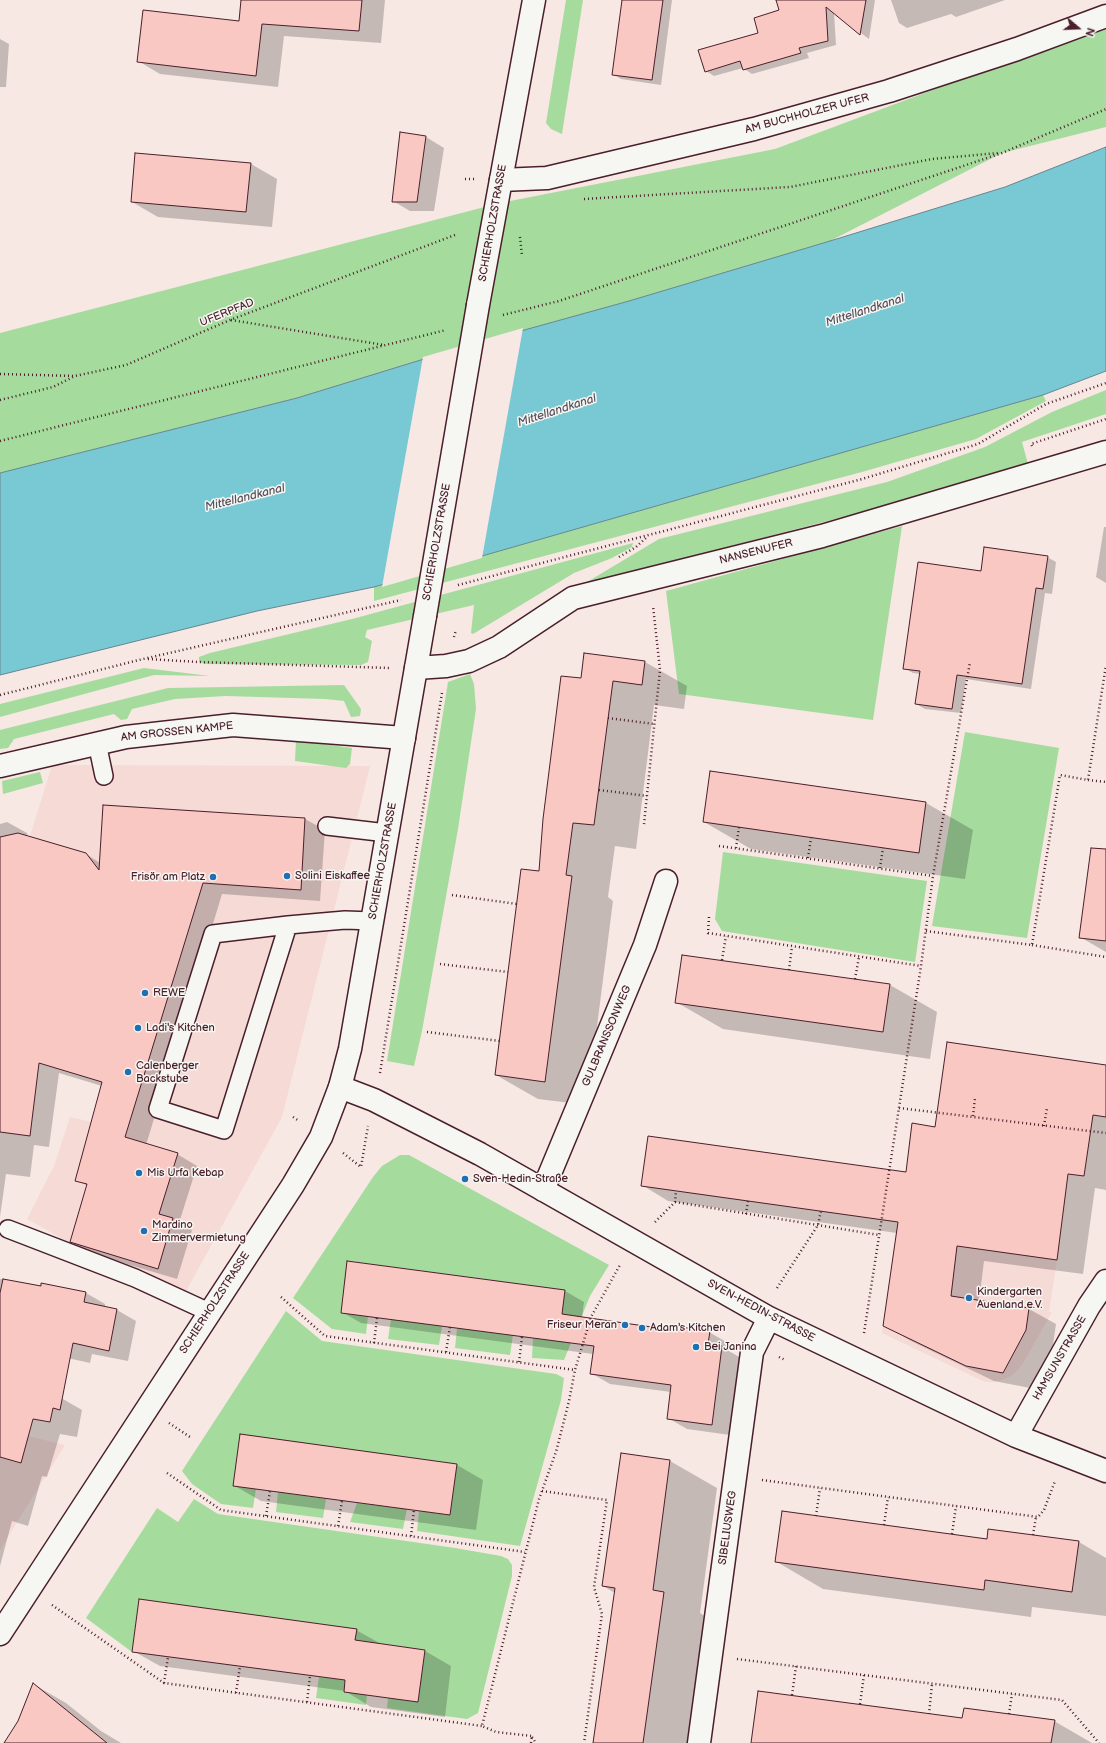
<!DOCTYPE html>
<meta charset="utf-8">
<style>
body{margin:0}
#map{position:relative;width:1106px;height:1743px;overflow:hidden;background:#f7e8e4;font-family:"Balsamiq Sans",sans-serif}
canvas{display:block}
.north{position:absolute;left:1058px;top:8px;width:40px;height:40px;-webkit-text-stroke:3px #f6f6f2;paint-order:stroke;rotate:109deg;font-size:11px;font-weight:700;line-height:16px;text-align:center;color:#4a1f2b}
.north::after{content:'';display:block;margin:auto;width:14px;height:18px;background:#4a1f2b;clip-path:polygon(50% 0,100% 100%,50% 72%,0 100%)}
</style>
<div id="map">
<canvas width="1106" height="1743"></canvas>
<div class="north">N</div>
</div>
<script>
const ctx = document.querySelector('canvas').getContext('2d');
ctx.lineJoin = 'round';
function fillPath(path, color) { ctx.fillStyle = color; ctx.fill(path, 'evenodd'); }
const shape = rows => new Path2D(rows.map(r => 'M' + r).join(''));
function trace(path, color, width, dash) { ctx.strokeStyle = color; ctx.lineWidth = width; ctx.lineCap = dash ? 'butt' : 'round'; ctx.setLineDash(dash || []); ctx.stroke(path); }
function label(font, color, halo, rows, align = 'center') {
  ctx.font = font + ' "Balsamiq Sans",sans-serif'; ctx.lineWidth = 3; ctx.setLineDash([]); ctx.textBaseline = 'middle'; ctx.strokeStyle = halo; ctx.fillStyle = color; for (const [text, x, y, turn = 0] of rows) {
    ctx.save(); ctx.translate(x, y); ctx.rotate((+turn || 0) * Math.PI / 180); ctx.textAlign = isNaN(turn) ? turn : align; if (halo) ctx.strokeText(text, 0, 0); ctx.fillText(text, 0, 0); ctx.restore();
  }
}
fillPath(shape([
 [52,765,370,766,282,1117,185,1293,75,1246,27,1219,54,1166,70,1117,91,1122,110,1085,0,1051,22,862],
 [899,1212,1057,1260,1049,1312,1052,1312,1024,1362,1017,1371,1010,1377,996,1382,985,1382,882,1333],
 [0,1429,65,1445,0,1550]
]), '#f5dad6');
fillPath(shape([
 [566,0,583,0,562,134,551,129,546,123],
 [1106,25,1106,127,1002,153,830,241,629,301,463,347,297,398,0,473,0,333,500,203,775,149],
 [1106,390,1106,414,1022,442,1028,464,885,506,582,585,659,539,887,482,985,447,1052,412],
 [1043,395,1046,401,976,439,862,472,374,601,374,587],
 [902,526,873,720,679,694,666,591],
 [633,543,632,547,612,558,574,573,473,634,471,633,474,605,367,630,365,637,372,641,368,662,361,665,205,664,199,662,199,657,210,653,352,619],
 [144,668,210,676,154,675,0,717,0,704],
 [470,674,474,684,476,709,458,829,422,1031,414,1066,387,1061,448,682],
 [344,685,361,709,360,716,351,717,344,701,325,699,226,696,175,699,132,709,127,719,121,720,114,714,14,739,8,748,0,749,0,730,168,688],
 [965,732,1059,748,1027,938,932,926],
 [296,740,352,748,350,764,346,768,295,761],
 [40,772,43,783,3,794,2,781],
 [723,852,927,881,915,962,722,931,715,919],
 [400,1155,409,1155,609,1265,590,1296,564,1360,532,1358,533,1338,559,1341,565,1290,348,1261,341,1312,368,1316,366,1334,332,1329,293,1298,373,1177,382,1166],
 [286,1311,322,1341,556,1374,564,1378,561,1400,520,1546,417,1531,419,1511,450,1515,457,1464,240,1435,234,1486,256,1489,253,1508,221,1504,192,1484,182,1471],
 [391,1319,442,1326,439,1345,388,1339],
 [457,1328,513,1335,510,1355,455,1348],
 [278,1492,326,1499,323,1518,276,1512],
 [194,1499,218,1514,455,1548,501,1556,508,1559,512,1565,512,1576,478,1713,467,1719,387,1708,388,1698,418,1702,425,1650,355,1640,356,1629,139,1599,132,1652,86,1618,157,1508,178,1522],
 [357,1503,407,1509,403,1529,350,1522],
 [319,1677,345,1680,344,1692,367,1695,366,1705,316,1698]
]), '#a6db9e');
const water = shape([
 [1106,147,1106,371,1043,395,374,587,257,611,0,675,0,473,297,398,463,347,629,301,830,241,1005,187,1106,147]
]);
fillPath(water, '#79c9d4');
trace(water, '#668590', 1);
fillPath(shape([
 [523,328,482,558,382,587,423,357]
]), '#f7e8e4');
fillPath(shape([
 [242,0,385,0,381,43,284,36,278,87,160,74,138,61,240,22],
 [623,0,672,0,661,85,621,79,613,74],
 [777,0,875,0,869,39,834,13,836,45,807,53,809,58,752,74,743,68,714,76,706,71,760,33,781,10],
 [891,0,1005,0,956,17,951,14,907,28,899,23],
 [0,39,9,44,6,87,0,87],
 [401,133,426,137,444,148,434,211,410,211,393,201],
 [251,164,277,179,272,227,158,217,132,202],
 [1104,527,1106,527,1106,583,1096,577],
 [1047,557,1056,562,1052,594,1045,593,1031,689,966,679,961,713,925,709,916,704,920,674,913,673,904,668,982,572],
 [585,654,645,662,687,686,684,709,654,705,636,849,615,846,608,897,613,901,587,1105,538,1099,496,1075,582,679],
 [926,803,973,830,965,879,751,849,704,822],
 [104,806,305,819,325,830,320,901,222,894,146,1145,177,1154,197,1166,179,1223,192,1230,177,1279,90,1253,71,1242,88,1186,76,1180,102,1086,59,1073,49,1147,34,1145,30,1177,6,1174,0,1217,0,824,7,822,27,833,28,837,86,854,100,863],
 [1106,890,1106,952,1080,937],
 [890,985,937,1012,930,1059,723,1029,676,1002],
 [1106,1067,1106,1190,1095,1188,1083,1274,984,1261,979,1301,1029,1309,1056,1324,1053,1345,1030,1388,994,1381,911,1341,884,1325,897,1233,668,1201,642,1185,906,1173,936,1128],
 [0,1279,86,1293,105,1304,105,1307,117,1310,136,1321,128,1361,92,1354,90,1363,0,1343],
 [565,1291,584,1302,582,1318,680,1332,709,1332,728,1343,727,1350,741,1358,730,1435,687,1429,668,1418,671,1392,610,1384,591,1373,593,1354,361,1323,342,1312],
 [0,1384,56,1395,82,1410,77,1437,60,1434,47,1477,42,1476,28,1526,12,1521,0,1566],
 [621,1454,670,1461,717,1488,700,1613,711,1620,693,1743,594,1743,615,1593,603,1586],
 [457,1465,483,1480,476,1530,261,1501,235,1486],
 [987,1540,1079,1542,1106,1558,1106,1616,1032,1607,1031,1617,823,1589,777,1562],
 [356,1630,383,1645,425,1651,451,1666,445,1717,371,1707,345,1691,160,1666,133,1651],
 [33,1684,66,1703,101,1731,121,1743,5,1743,19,1722],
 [963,1719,1054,1721,1092,1743,756,1743]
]), '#0003');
const building = shape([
 [241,0,362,0,359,31,262,24,256,76,137,62,143,10,239,21,241,0],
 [622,0,663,0,652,80,612,75,622,0],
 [776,0,866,0,860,35,826,7,828,41,799,48,801,53,743,70,740,61,705,72,698,50,758,33,754,18,779,10,776,0],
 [400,132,426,136,417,202,392,202,400,132],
 [135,153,251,163,246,212,131,202,135,153],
 [984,547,1048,556,1043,589,1036,588,1022,684,957,675,952,709,915,704,920,671,903,669,918,562,981,571,984,547],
 [584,653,645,661,642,685,613,681,594,825,573,823,566,875,572,876,545,1082,495,1075,521,869,539,871,543,819,561,676,581,678,584,653],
 [710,771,926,802,919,853,703,822,710,771],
 [103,805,305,818,301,890,203,883,125,1137,178,1153,159,1214,173,1218,158,1269,70,1242,87,1184,75,1181,102,1082,39,1063,30,1136,0,1132,0,837,18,833,86,853,99,870,103,805],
 [1091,848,1106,849,1106,941,1079,938,1091,848],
 [682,955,890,984,883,1032,675,1003,682,955],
 [947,1042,1106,1065,1106,1117,1093,1115,1084,1176,1068,1174,1057,1260,957,1246,951,1296,1029,1308,1026,1330,1003,1373,966,1366,883,1326,898,1222,641,1186,648,1136,906,1172,912,1123,935,1127,947,1042],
 [347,1261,565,1290,562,1314,679,1331,680,1327,710,1331,708,1344,722,1346,712,1425,667,1419,671,1385,590,1374,594,1346,341,1313,347,1261],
 [3,1279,41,1286,41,1283,86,1292,84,1302,117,1309,109,1351,73,1343,60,1410,53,1408,50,1422,33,1419,21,1463,0,1457,0,1293,3,1279],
 [240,1434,457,1464,450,1515,233,1486,240,1434],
 [621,1453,670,1460,653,1590,664,1592,643,1743,593,1743,615,1588,602,1586,621,1453],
 [782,1511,987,1539,988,1529,1079,1541,1072,1592,985,1580,984,1590,775,1562,782,1511],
 [139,1599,357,1629,355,1640,425,1650,418,1702,344,1692,345,1680,132,1652,139,1599],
 [33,1683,107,1743,4,1743,18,1721,33,1683],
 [758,1691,962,1718,964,1708,1055,1720,1051,1743,751,1743,758,1691]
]);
fillPath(building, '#f9c8c2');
trace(building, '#4a1f2b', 1);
const lane = shape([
 [97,743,104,776],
 [327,826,387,833],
 [288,925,224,1130,158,1109,213,934,288,925,345,920,373,921],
 [8,1229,135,1278,209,1312]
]);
const street = shape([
 [501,180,547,178,754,129,889,91,1017,49,1106,16],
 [416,668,446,666,469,661,499,647,573,598,822,536,1106,452],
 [0,766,126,737,233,725,404,738],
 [340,1087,374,1100,480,1154,769,1318,1016,1436,1106,1471],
 [543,1190,645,945,666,881],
 [1016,1436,1089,1306,1106,1281],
 [699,1743,752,1352,769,1318]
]);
const secondary = shape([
 [478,305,534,0],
 [0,1634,293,1185,321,1137,340,1087,350,1049,425,616]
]);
trace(lane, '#4a1f2b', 20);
trace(street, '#4a1f2b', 25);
trace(secondary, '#4a1f2b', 25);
trace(shape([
 [465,179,475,179],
 [584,199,790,187,932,159,998,153],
 [520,237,522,256],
 [503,315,559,301,1002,153,1106,109],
 [231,320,384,345],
 [0,374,75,376,126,365,230,320,455,235],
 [0,400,53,387,73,377],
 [0,441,446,330],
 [1032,446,1031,444,1106,419],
 [619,557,636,547,647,537],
 [458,585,862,479,978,444,1046,404,1106,383],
 [454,637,456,630],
 [148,659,199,662,389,668],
 [0,695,143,659,401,600],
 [608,718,654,724],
 [1088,780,1106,782],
 [599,790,647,796],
 [644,824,660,670,653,606],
 [719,846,933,876],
 [736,848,739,827],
 [808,858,811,838],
 [880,868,883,848],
 [452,895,517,904],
 [709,917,708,933,921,966],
 [926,931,1032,945,1060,775,1088,780,1106,665],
 [1032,945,1106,957],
 [722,960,726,936],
 [440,964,508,972],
 [789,970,792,946],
 [855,979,859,957],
 [427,1032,500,1041],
 [380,1073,442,693],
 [899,1108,1106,1133],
 [973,1116,975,1098],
 [293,1117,299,1121],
 [1044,1126,1047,1108],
 [343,1153,361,1167,368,1126],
 [675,1202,879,1235],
 [746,1214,748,1201],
 [655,1222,675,1202,676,1191],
 [777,1288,818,1225,821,1211],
 [281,1297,325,1336,575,1370,591,1317,620,1265],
 [864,1333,921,966,933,876,970,662],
 [374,1343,377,1318],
 [446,1352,450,1327],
 [779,1357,785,1360],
 [519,1362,522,1337],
 [169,1423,190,1437],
 [167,1473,221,1510,525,1552],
 [762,1480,1038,1517,1044,1510,1055,1481],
 [542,1491,607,1500,594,1587,602,1614,584,1743],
 [266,1516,270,1491],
 [816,1516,820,1488],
 [884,1525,888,1497],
 [338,1526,342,1501],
 [952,1534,956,1506],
 [1033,1535,1036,1517],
 [411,1536,414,1510],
 [52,1605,164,1683,482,1726],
 [737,1659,1062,1700,1099,1743],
 [164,1683,168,1657],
 [236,1693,240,1666],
 [792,1695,796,1666],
 [307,1702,310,1676],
 [860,1704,864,1675],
 [929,1714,932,1684],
 [1009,1714,1012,1694],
 [532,1737,536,1743],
 [531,1743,532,1736,496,1732,482,1726,539,1499,556,1452,569,1401,575,1370]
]), '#4a1f2b', 2.5, [1, 3]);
trace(lane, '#f6f6f2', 17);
trace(street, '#f6f6f2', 22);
trace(secondary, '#f6f6f2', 22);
const secondaryBridge = shape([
 [425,616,478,305]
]);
trace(secondaryBridge, '#4a1f2b', 25, []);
trace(secondaryBridge, '#f6f6f2', 22);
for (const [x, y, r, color] of [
 [287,876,4,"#1f6fb2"],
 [213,877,4,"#1f6fb2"],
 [145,993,4,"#1f6fb2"],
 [138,1028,4,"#1f6fb2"],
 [128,1072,4,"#1f6fb2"],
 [139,1173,4,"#1f6fb2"],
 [465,1179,4,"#1f6fb2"],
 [144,1231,4,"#1f6fb2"],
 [969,1298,4,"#1f6fb2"],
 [625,1325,4,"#1f6fb2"],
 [642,1328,4,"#1f6fb2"],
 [696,1347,4,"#1f6fb2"]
]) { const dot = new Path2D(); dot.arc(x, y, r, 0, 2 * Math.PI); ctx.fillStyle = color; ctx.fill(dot); trace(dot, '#f6f6f2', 1.5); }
label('11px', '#4a1f2b', '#f6f6f2', [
 ["AM BUCHHOLZER UFER",807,114,-15],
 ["SCHIERHOLZSTRASSE",493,223,-80],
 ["UFERPFAD",227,313,-22],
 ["SCHIERHOLZSTRASSE",437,542,-80],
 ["NANSENUFER",756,552,-14],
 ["AM GROSSEN KAMPE",177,732,-6],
 ["SCHIERHOLZSTRASSE",383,861,-80],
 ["GULBRANSSONWEG",607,1036,-67],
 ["SCHIERHOLZSTRASSE",215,1303,-57],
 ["SVEN-HEDIN-STRASSE",761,1311,28],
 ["HAMSUNSTRASSE",1060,1358,-60],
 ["SIBELIUSWEG",728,1528,-82]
]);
label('11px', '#4a1f2b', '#f6f6f2', [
 ["Solini Eiskaffee",295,876],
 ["Frisör am Platz",205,877,"right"],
 ["REWE",153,993],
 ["Ladi's Kitchen",146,1028],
 ["Calenberger",136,1066],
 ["Backstube",136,1079],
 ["Mis Urfa Kebap",147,1173],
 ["Sven-Hedin-Straße",473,1179],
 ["Mardino",152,1225],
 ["Zimmervermietung",152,1238],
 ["Kindergarten",977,1292],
 ["Auenland e.V.",977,1305],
 ["Friseur Meran",617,1325,"right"],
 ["Adam's Kitchen",650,1328],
 ["Bei Janina",704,1347]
], 'left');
label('italic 12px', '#58525e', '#f6f6f2', [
 ["Mittellandkanal",865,311,-18],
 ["Mittellandkanal",557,411,-18],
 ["Mittellandkanal",245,498,-14]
]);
</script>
